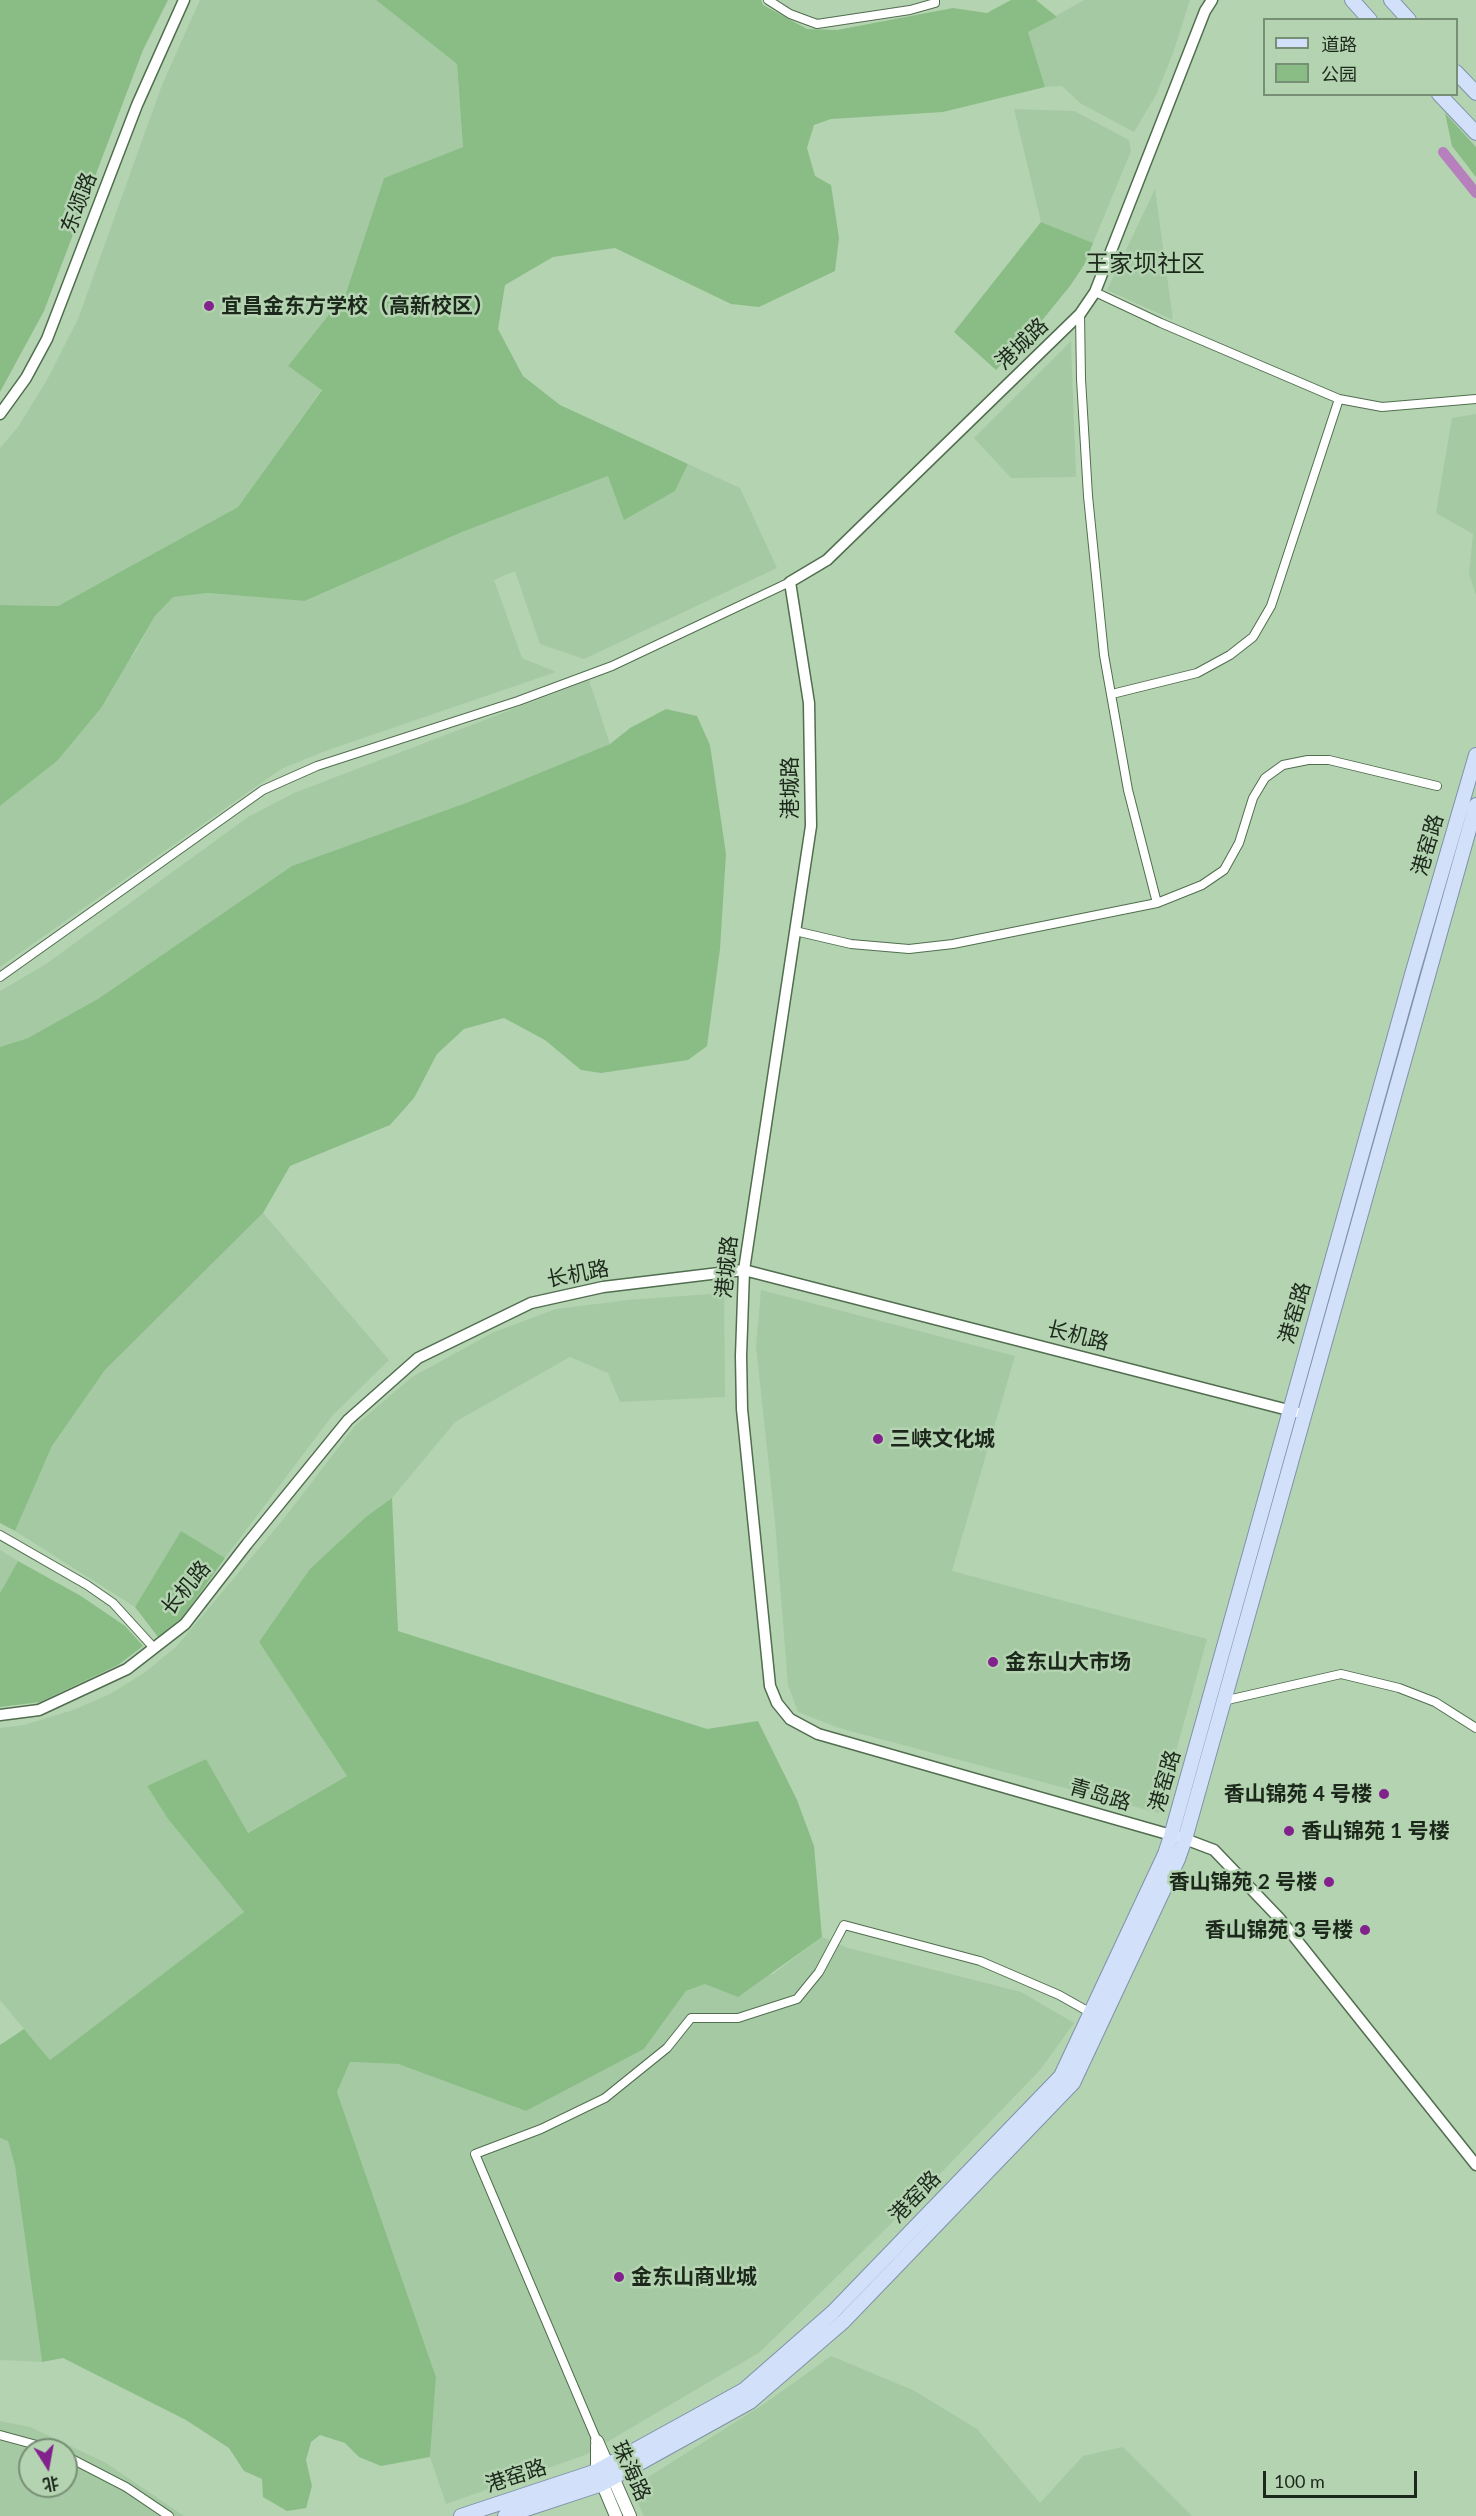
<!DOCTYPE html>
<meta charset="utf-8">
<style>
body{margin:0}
#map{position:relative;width:1476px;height:2516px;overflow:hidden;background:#b4d3b1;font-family:Lato,"Noto Sans SC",sans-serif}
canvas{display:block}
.legend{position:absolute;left:1263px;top:18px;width:195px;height:78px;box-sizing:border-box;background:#b4d3b1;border:2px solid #778f75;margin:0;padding:8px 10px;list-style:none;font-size:18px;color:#1c281b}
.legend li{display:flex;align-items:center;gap:12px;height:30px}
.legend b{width:30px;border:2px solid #778f75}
.north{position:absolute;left:18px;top:2438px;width:60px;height:60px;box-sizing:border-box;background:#b4d3b1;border:2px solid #778f75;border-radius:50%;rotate:169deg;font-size:16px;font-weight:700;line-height:24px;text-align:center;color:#1c281b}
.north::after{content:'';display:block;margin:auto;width:21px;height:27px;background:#82228d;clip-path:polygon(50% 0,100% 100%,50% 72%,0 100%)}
.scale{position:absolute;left:1263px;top:2471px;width:154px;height:27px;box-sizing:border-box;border:3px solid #1c281b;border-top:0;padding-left:8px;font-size:18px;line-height:21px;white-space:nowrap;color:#1c281b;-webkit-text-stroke:4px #b4d3b1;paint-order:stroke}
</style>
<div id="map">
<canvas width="1476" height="2516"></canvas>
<ul class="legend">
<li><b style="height:8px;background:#d2e0f9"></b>道路</li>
<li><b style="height:16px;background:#8abd86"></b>公园</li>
</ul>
<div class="north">北</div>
<div class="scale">100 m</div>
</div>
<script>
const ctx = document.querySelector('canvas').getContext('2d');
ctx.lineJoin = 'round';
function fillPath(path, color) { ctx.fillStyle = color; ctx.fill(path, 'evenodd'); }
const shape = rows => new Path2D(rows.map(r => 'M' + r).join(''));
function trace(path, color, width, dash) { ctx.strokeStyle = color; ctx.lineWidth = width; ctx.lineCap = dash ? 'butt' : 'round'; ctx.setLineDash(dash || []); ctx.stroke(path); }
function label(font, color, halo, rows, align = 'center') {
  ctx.font = font + ' Lato,"Noto Sans SC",sans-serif'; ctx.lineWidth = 5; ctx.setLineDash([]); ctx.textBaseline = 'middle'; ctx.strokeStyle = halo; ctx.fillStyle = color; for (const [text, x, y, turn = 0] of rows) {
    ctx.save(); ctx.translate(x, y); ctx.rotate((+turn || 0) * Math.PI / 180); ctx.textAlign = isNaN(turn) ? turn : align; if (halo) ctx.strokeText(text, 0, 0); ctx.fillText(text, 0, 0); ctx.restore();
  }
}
fillPath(shape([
 [200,0,376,0,457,64,463,147,384,178,346,293,288,366,322,389,238,507,58,606,0,605,0,448,18,427,47,380,78,319,162,85],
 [1084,0,1190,0,1173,53,1156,95,1134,132,1080,103,1062,86,1045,87,1028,32],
 [1014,109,1074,111,1129,140,1131,151,1093,243,1041,222],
 [1155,189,1173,320,1107,290],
 [1071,341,1076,477,1011,478,974,438],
 [1476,414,1476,595,1469,574,1473,534,1436,513,1452,418],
 [688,464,740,488,777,568,584,659,540,644,515,571,494,580,522,658,556,672,328,750,281,769,0,967,0,806,57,761,135,652,155,616,172,597,208,593,306,601,462,532,608,476,675,491],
 [589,680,610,744,466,803,28,1038,0,1047,0,991,46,964,248,817,294,793],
 [263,1213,389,1360,332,1416,225,1558,181,1532,135,1607,15,1531,52,1446,105,1370],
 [761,1290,1015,1356,952,1571,1207,1639,1159,1813,839,1728,798,1712,788,1685,775,1522,756,1347],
 [724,1293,725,1397,620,1402,608,1373,570,1357,455,1422,392,1498,367,1516,259,1642,347,1776,247,1833,206,1759,147,1786,168,1819,244,1912,50,2060,0,2000,0,1728,24,1725,73,1710,110,1694,144,1673,176,1647,282,1521,355,1426,412,1377,494,1332,556,1309,628,1300],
 [0,1550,18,1561,0,1593],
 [822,1937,848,1948,1021,1992,1074,2023,1040,2070,912,2203,760,2352,585,2455,446,2504,430,2457,436,2377,337,2092,350,2062,398,2064,526,2111,644,2049,686,1991,705,1984,773,1974],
 [0,2138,8,2141,15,2166,42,2362,0,2360],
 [831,2356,913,2390,977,2429,1040,2503,1083,2456,1123,2447,1192,2516,644,2516,631,2488,764,2404],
 [0,2421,30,2427,106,2463,184,2516,0,2516],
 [30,2450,66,2450,66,2486,30,2486]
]), '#a5caa3');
fillPath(shape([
 [0,0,168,0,143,50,44,311,0,392],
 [376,0,761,0,763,5,807,29,837,30,953,8,987,13,1011,0,1036,0,1057,17,1028,32,1045,87,943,112,831,119,814,125,807,148,815,176,831,185,839,238,835,271,759,307,731,304,615,248,553,257,505,285,498,329,523,376,560,405,688,464,675,491,624,520,608,476,462,532,305,601,208,593,173,597,155,616,101,708,57,761,0,806,0,605,58,606,238,507,322,390,288,366,346,293,384,178,463,147,457,64],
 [1445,113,1476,147,1476,177,1452,146],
 [1041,222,1093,243,1084,265,1070,286,1044,318,996,370,954,332],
 [666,709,697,716,710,745,726,854,720,949,707,1046,688,1060,601,1073,581,1070,545,1040,504,1018,464,1029,437,1054,414,1098,390,1125,290,1166,263,1213,105,1370,52,1446,15,1531,0,1523,0,1047,28,1038,98,999,292,866,466,803,610,744,630,728],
 [392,1498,398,1631,707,1729,758,1721,797,1800,814,1846,822,1937,738,1997,705,1984,686,1991,644,2049,526,2111,398,2064,350,2062,337,2092,436,2377,430,2457,381,2466,359,2457,345,2443,320,2435,311,2442,306,2460,312,2486,306,2508,287,2511,263,2497,262,2479,244,2471,229,2448,186,2420,63,2358,42,2362,15,2166,8,2141,0,2138,0,2045,24,2029,50,2060,244,1912,168,1819,147,1786,206,1759,248,1833,347,1776,259,1642,310,1569,367,1516],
 [181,1531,225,1558,182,1618,158,1637,135,1607],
 [18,1561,81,1596,125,1626,143,1646,118,1665,40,1702,0,1707,0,1593]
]), '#8abd86');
trace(shape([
 [1443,152,1476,193]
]), '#b680bc', 10);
const minor = shape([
 [768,0,790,14,817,24,910,10,935,3,935,0],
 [1095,292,1161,323,1339,399,1382,407,1476,399],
 [1080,314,1081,379,1088,496,1104,655,1128,790,1157,903],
 [1112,694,1197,673,1230,655,1253,637,1271,606,1339,399],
 [795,931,851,944,909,949,953,944,1157,903,1202,885,1224,870,1239,843,1253,798,1265,778,1283,765,1308,760,1329,760,1437,786],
 [0,977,263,790,317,766,518,701,612,666,790,582],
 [0,1535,87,1585,113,1603,154,1648],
 [1223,1701,1341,1674,1399,1688,1435,1702,1476,1728],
 [0,2435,55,2450],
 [597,2441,475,2154,541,2129,605,2098,667,2048,691,2018,738,2018,797,1999,819,1972,844,1925,980,1961,1059,1995,1091,2013],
 [66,2456,126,2487,169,2516]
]);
const tertiary = shape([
 [1212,0,1205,11,1095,292,1080,314,827,560,790,582,809,703,811,826,744,1270,741,1356,742,1409,770,1686,777,1703,790,1719,818,1734,1185,1839,1214,1850,1280,1919,1476,2165],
 [0,414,26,378,47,339,137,105,184,0],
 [0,1715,39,1710,127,1669,185,1624,247,1544,348,1420,418,1358,531,1303,603,1287,744,1270,1296,1412]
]);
const secondary = shape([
 [597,2441,630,2516],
 [597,2445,597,2471,616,2516]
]);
const primary = shape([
 [1352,0,1370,20],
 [1391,0,1409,20],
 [1456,72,1476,93],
 [1439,94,1476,133],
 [461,2516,597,2471,744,2390,833,2312,1061,2076,1165,1854,1171,1836,1413,971,1476,755],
 [505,2516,602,2484,750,2402,843,2322,1073,2083,1178,1859,1185,1839,1476,805]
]);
trace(minor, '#516e4f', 10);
trace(tertiary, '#516e4f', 13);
trace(secondary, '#516e4f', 14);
trace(primary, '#7f92a9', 16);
trace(minor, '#fff', 8);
trace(tertiary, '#fff', 10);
trace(secondary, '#fff', 12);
trace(primary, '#d2e0f9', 14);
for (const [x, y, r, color] of [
 [209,306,6,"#82228d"],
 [878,1439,6,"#82228d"],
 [993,1662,6,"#82228d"],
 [1384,1794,6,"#82228d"],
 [1289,1831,6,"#82228d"],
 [1329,1882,6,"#82228d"],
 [1365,1930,6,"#82228d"],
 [619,2277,6,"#82228d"]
]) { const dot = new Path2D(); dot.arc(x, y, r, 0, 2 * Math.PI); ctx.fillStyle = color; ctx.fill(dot); trace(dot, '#b4d3b1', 2); }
label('21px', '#1c281b', '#b4d3b1', [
 ["东颂路",79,203,-69],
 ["港城路",1022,344,-44],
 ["港城路",790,788,-90],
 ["港窑路",1428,845,-74],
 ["港城路",727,1267,-84],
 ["长机路",578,1274,-11],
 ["港窑路",1295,1313,-74],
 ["长机路",1078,1336,14],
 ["长机路",186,1588,-50],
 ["港窑路",1165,1781,-74],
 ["青岛路",1100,1795,16],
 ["港窑路",915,2197,-46],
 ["珠海路",631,2471,65],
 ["港窑路",516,2476,-18]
]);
label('bold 21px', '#1c281b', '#b4d3b1', [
 ["宜昌金东方学校（高新校区）",221,306],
 ["三峡文化城",890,1439],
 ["金东山大市场",1005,1662],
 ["香山锦苑 4 号楼",1372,1794,"right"],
 ["香山锦苑 1 号楼",1301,1831],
 ["香山锦苑 2 号楼",1317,1882,"right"],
 ["香山锦苑 3 号楼",1353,1930,"right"],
 ["金东山商业城",631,2277]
], 'left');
label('24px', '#1c281b', '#b4d3b1', [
 ["王家坝社区",1145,264]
]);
</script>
